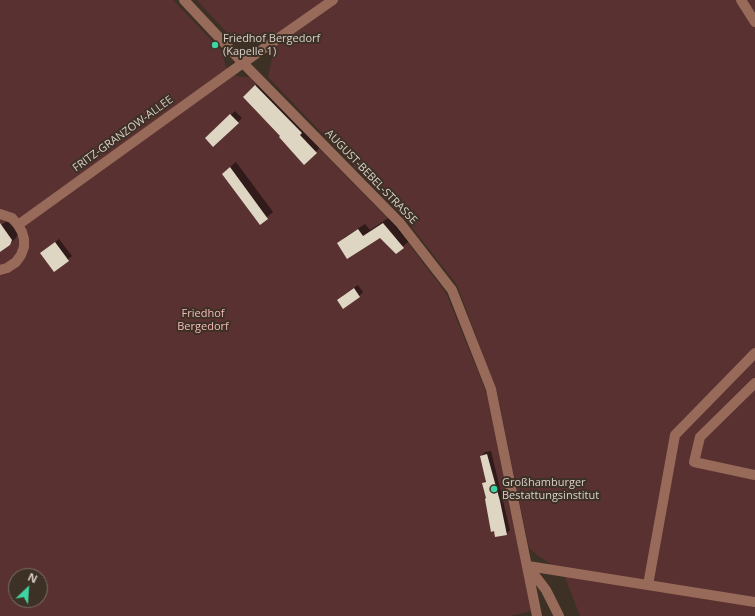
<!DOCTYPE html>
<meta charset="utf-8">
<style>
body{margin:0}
#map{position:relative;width:755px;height:616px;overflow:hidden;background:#3d3025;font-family:"Open Sans",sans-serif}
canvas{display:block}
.north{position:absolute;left:8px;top:568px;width:40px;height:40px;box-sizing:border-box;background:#3d3025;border:1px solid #7b7067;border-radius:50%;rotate:25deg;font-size:11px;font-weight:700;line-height:16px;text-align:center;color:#d9d1ca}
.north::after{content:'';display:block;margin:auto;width:14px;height:18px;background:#3ed4a3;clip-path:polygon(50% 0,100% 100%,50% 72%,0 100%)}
</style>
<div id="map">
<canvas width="755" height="616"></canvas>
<div class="north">N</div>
</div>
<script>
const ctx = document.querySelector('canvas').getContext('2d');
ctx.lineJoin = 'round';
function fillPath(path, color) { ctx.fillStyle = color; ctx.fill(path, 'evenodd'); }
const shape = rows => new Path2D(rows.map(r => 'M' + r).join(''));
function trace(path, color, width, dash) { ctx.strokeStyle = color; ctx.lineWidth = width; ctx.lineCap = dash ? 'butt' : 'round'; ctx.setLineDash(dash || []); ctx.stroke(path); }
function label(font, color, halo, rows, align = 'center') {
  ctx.font = font + ' "Open Sans",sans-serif'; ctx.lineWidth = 4; ctx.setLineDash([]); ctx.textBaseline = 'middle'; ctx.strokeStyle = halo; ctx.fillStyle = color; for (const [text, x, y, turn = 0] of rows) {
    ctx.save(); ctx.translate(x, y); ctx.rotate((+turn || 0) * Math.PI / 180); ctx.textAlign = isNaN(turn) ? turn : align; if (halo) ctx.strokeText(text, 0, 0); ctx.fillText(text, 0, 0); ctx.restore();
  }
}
fillPath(shape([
 [0,0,173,0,224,53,224,60,226,67,231,72,236,76,243,77,249,77,395,226,446,293,487,394,531,611,510,616,0,616],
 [16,576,40,576,40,600,16,600],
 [197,0,755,0,755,616,580,616,563,572,537,555,529,548,497,392,457,285,406,220,268,77,272,58,267,43,253,35,229,35]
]), '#5a3131');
fillPath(shape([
 [261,81,321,147,304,163,281,136,244,97],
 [235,111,242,118,214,146,206,138],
 [236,162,273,212,260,223,229,168],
 [390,217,410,240,396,253,380,237,338,244,345,237,365,224,370,230],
 [7,221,10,224,11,223,18,233,16,238,0,252,0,224,1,225],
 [59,239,72,256,54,270,46,249],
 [358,285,363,292,359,296,342,296],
 [491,451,510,530,506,534,487,498,483,483,487,479,481,456,485,452]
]), '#0007');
fillPath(shape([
 [255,85,302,133,300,135,317,153,304,165,279,137,280,136,243,97],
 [230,114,239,123,213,147,205,138],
 [230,167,268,219,260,225,222,174],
 [0,223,12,240,10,245,0,252],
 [383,223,404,248,396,254,380,238,347,259,337,243,358,229,363,236],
 [55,242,69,261,54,272,40,253],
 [354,288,360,297,343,309,337,300],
 [487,454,500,501,507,535,495,537,494,531,491,532,485,499,486,498,482,483,486,482,480,456]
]), '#dfd5c3');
trace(shape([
 [184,0,243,63,400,223,452,290,491,389,537,616],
 [741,0,755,22],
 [0,214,12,218,18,225,22,232,24,239,24,247,21,255,16,262,7,268,0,270],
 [18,225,243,63,333,0],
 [755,383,700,437,694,462,755,475],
 [528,566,755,602],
 [530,569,546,590,559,616],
 [648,585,675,435,755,353]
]), '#986a59', 10);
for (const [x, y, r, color] of [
 [215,45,4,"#3ed4a3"],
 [494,489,4,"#3ed4a3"]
]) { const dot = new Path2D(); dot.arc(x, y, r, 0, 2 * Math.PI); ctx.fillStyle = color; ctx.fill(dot); trace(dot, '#3d3025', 1.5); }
label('11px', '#d9d1ca', '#3d3025', [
 ["Friedhof Bergedorf",223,39],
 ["(Kapelle 1)",223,52],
 ["Großhamburger",502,483],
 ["Bestattungsinstitut",502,496]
], 'left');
label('11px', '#d9d1ca', '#3d3025', [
 ["FRITZ-GRANZOW-ALLEE",123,134,-36],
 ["AUGUST-BEBEL-STRASSE",371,177,46]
]);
label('11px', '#f4bab9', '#3d3025', [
 ["Friedhof",203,314],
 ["Bergedorf",203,327]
]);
</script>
